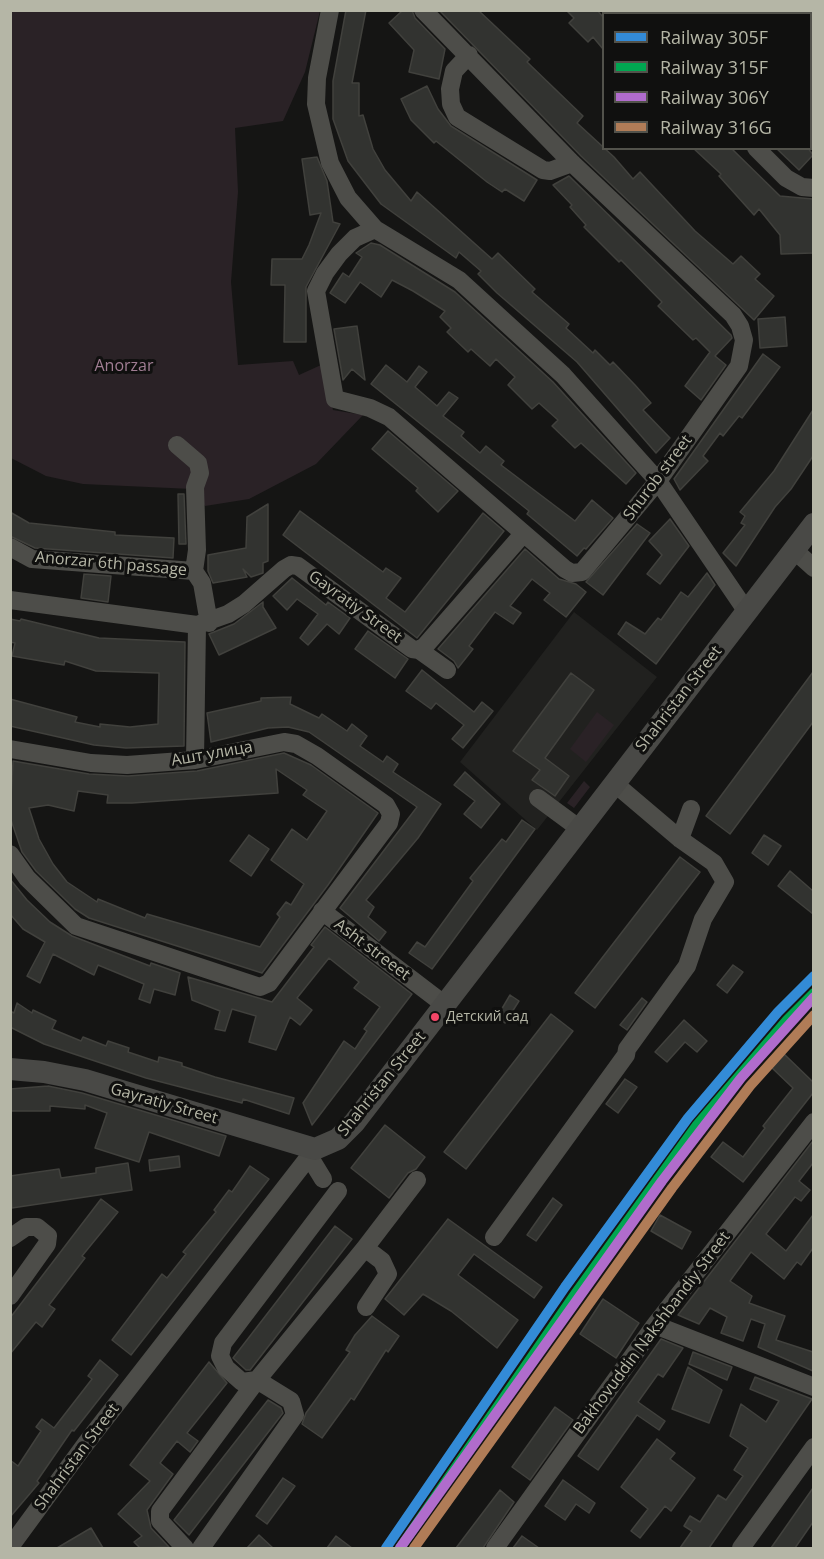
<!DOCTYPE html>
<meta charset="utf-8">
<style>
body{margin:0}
#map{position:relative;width:824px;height:1559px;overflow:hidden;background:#151514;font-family:"Open Sans",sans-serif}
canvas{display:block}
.frame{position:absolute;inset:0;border:12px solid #b5b6a6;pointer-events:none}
.legend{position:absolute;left:602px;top:12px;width:210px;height:138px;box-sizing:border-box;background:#10100f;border:2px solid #52524b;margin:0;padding:8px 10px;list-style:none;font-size:18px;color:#b5b6a6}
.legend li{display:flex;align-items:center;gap:12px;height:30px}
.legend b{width:30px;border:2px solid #52524b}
</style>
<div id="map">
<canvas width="824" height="1559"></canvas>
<div class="frame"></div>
<ul class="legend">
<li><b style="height:8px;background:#338bd7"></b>Railway 305F</li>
<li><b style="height:8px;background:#00a651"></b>Railway 315F</li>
<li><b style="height:8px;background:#b06ccc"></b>Railway 306Y</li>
<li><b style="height:8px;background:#b07c57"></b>Railway 316G</li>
</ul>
</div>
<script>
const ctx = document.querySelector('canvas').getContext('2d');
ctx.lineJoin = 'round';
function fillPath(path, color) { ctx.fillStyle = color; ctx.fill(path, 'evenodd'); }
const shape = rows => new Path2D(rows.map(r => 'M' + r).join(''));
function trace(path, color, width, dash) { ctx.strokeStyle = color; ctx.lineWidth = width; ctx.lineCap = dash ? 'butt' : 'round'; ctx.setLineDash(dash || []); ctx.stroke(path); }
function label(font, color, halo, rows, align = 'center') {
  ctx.font = font + ' "Open Sans",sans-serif'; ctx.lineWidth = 6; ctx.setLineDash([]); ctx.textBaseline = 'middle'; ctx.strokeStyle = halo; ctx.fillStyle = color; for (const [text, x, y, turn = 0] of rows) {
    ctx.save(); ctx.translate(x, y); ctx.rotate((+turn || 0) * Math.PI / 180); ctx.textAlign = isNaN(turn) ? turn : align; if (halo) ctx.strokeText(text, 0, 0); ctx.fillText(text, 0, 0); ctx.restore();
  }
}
fillPath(shape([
 [574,612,657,677,537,830,460,762]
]), '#21211f');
fillPath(shape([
 [10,11,320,11,305,72,283,121,235,128,238,192,231,282,238,365,293,361,299,375,321,365,333,410,363,415,316,464,249,499,205,506,192,489,83,484,46,476,11,458],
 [597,712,614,725,586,762,570,749],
 [584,781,590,787,574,808,567,803]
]), '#2a2226');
const building = shape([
 [346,10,366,10,352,83,359,83,359,116,363,115,373,149,385,170,411,201,417,192,492,259,498,253,535,289,532,292,569,324,566,328,593,353,595,350,610,365,613,362,635,385,651,403,643,410,670,438,656,453,577,362,497,293,478,274,481,271,459,252,456,258,381,204,348,161,333,119,333,81,346,10],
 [403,10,412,10,415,18,445,49,439,79,409,72,414,50,389,23,403,10],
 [439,10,478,10,530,59,527,62,583,116,577,123,614,157,633,179,640,172,695,231,733,264,741,256,760,274,755,279,774,296,754,320,581,156,439,10],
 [566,10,597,10,603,17,603,49,593,37,588,42,569,23,574,18,566,10],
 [427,86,438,109,451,126,537,180,524,201,505,189,502,192,487,182,436,141,434,143,411,120,401,99,427,86],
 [693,148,731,148,780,196,813,199,813,253,781,254,780,235,759,209,754,215,719,176,721,174,693,148],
 [776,148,808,148,813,155,799,170,776,148],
 [317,157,327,181,333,222,340,224,306,287,306,342,284,342,285,285,271,285,272,259,302,259,309,245,321,213,310,215,302,159,317,157],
 [569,176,731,335,732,338,715,356,726,365,701,400,685,386,710,352,696,338,693,340,658,306,662,302,621,260,619,262,584,227,586,225,570,207,572,205,553,185,569,176],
 [371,243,380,245,455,292,553,382,636,473,626,484,581,443,575,448,552,426,558,420,539,403,532,409,508,385,515,377,496,359,490,366,471,349,468,352,447,332,451,328,440,317,445,311,413,291,392,280,381,297,360,282,345,303,330,293,343,273,349,277,362,257,356,253,371,243],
 [785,317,787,346,760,348,758,319,785,317],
 [357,326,365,380,352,369,343,380,334,329,357,326],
 [763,354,780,367,742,418,739,416,723,436,720,433,703,456,708,461,680,490,674,479,763,354],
 [386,365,407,382,419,366,427,372,415,387,437,406,449,392,458,398,443,416,464,432,461,436,480,453,486,446,504,461,501,465,575,521,592,500,613,518,586,549,584,548,577,556,527,514,529,511,371,384,386,365],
 [813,410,813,456,791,489,775,507,736,566,723,553,745,525,741,523,745,516,740,512,774,471,813,410],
 [388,431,458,491,438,512,416,491,418,488,372,449,388,431],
 [178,494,184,494,186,544,179,544,178,494],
 [268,504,268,561,263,563,263,573,251,577,243,569,247,577,213,583,208,571,208,555,246,548,247,517,268,504],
 [300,511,383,572,386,568,401,578,386,598,405,612,483,513,504,531,417,638,283,535,300,511],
 [10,512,29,523,115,532,115,535,174,538,173,558,35,548,10,536,10,512],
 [670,519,689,546,660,584,647,574,662,555,649,541,670,519],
 [637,524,650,533,603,595,586,582,637,524],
 [525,549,559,579,576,584,586,592,566,617,544,600,550,593,532,579,510,606,521,613,513,624,495,612,469,646,473,649,458,668,454,661,438,649,525,549],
 [707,573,715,585,656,664,618,634,626,622,645,634,658,618,661,620,681,592,688,597,707,573],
 [84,574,111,576,108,602,81,598,84,574],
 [292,578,326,605,328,602,350,618,339,634,327,624,308,645,300,638,318,614,297,599,287,610,273,596,292,578],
 [263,602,263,607,276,628,219,655,209,634,234,624,263,602],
 [10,619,20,621,21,619,99,638,185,642,184,746,126,748,94,745,10,726,10,699,77,717,75,722,100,727,100,724,130,727,158,724,159,673,96,671,65,661,64,665,12,656,15,643,10,642,10,619],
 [368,631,408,659,395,678,355,649,368,631],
 [422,670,474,712,482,702,493,711,463,748,452,739,464,725,436,703,431,709,406,691,422,670],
 [813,672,813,722,730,834,706,816,813,672],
 [571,673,594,690,545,758,569,776,555,796,532,780,540,770,513,751,571,673],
 [291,697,290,704,319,718,322,714,347,731,352,724,367,736,360,746,383,762,387,756,398,764,393,772,441,804,418,838,366,900,374,907,368,917,386,932,379,941,340,908,417,807,309,732,288,727,268,728,211,742,207,713,261,701,261,698,291,697],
 [284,753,311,765,378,813,328,885,262,973,89,918,75,909,36,871,22,852,10,817,13,761,89,774,128,776,197,771,284,753],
 [276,769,307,790,303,795,327,811,307,840,292,829,271,860,304,884,291,905,286,902,277,914,280,917,260,947,147,914,145,918,98,899,97,902,67,882,53,864,39,839,29,808,48,805,74,811,78,791,108,795,107,803,132,803,278,793,276,769],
 [465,772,500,804,481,828,464,814,475,801,454,785,465,772],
 [522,820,535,829,432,969,409,953,417,942,425,947,473,881,470,878,502,839,506,842,522,820],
 [249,835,269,849,251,876,230,861,249,835],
 [764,835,781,846,768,865,752,853,764,835],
 [680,857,700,872,595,1008,575,993,680,857],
 [790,871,813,891,813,914,778,886,790,871],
 [10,879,27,900,50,922,72,936,150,966,151,963,180,973,175,995,154,989,150,1003,139,999,144,984,98,965,94,975,53,954,40,983,27,976,45,942,23,929,10,914,10,879],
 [325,927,412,994,312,1125,303,1103,344,1041,355,1049,367,1031,364,1029,380,1007,354,988,359,982,329,958,297,998,312,1010,300,1025,290,1017,276,1050,249,1042,256,1016,232,1009,225,1031,215,1029,220,1011,192,1000,188,977,272,1002,314,947,311,945,325,927],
 [733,965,743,972,727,993,717,985,733,965],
 [510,995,519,1001,505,1023,497,1017,510,995],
 [642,998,647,1002,627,1030,620,1025,642,998],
 [17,1003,32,1013,33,1010,56,1021,52,1029,81,1041,83,1037,106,1046,108,1041,129,1048,128,1052,158,1062,159,1057,182,1063,182,1066,215,1077,294,1098,289,1114,243,1099,242,1103,146,1078,44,1044,10,1027,10,1011,14,1013,17,1003],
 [551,1014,573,1031,466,1169,444,1152,551,1014],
 [684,1020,707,1041,697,1052,685,1042,667,1062,655,1052,684,1020],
 [783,1053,813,1082,813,1093,743,1182,711,1157,723,1142,743,1157,765,1128,763,1126,793,1088,771,1067,783,1053],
 [625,1079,637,1087,618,1113,606,1104,625,1079],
 [48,1086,82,1093,226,1136,219,1156,149,1132,139,1162,95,1148,107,1113,85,1105,85,1109,50,1106,50,1111,10,1111,10,1089,48,1086],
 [385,1125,425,1157,416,1169,408,1173,389,1198,351,1168,385,1125],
 [813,1141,813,1163,799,1181,810,1190,801,1201,795,1197,766,1234,786,1251,813,1215,813,1248,801,1265,797,1262,784,1279,751,1252,730,1281,752,1296,749,1303,785,1316,776,1340,813,1352,813,1371,758,1347,765,1324,751,1319,743,1341,721,1333,727,1317,710,1308,699,1324,678,1315,813,1141],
 [179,1156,180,1167,150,1171,149,1160,179,1156],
 [128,1163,132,1190,12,1208,10,1176,59,1169,61,1178,96,1173,96,1168,128,1163],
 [250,1166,269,1179,131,1355,112,1340,162,1274,167,1278,186,1254,183,1252,216,1212,214,1210,229,1190,232,1192,250,1166],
 [553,1198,562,1205,536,1241,527,1235,553,1198],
 [101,1199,118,1212,82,1256,85,1258,49,1305,55,1309,42,1327,36,1322,10,1354,10,1318,101,1199],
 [660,1215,691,1232,682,1249,651,1231,660,1215],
 [448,1219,542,1287,534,1298,474,1254,458,1275,518,1320,497,1348,451,1311,423,1294,404,1315,385,1299,448,1219],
 [335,1226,352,1239,250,1370,246,1370,233,1358,335,1226],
 [603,1299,639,1323,616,1358,580,1334,603,1299],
 [372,1316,399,1336,388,1352,386,1350,354,1400,351,1398,322,1438,302,1424,306,1413,350,1352,346,1350,355,1335,372,1316],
 [661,1339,683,1348,663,1377,658,1374,638,1402,665,1421,659,1430,637,1415,598,1470,578,1456,661,1339],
 [693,1352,732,1367,727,1380,689,1364,693,1352],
 [100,1360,118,1375,74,1431,72,1430,37,1481,39,1483,10,1517,10,1460,18,1466,41,1431,36,1427,42,1419,54,1428,92,1379,88,1376,100,1360],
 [209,1362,227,1383,187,1433,198,1441,190,1452,177,1441,160,1463,173,1474,147,1510,151,1528,169,1547,140,1548,134,1542,142,1536,118,1514,150,1481,130,1465,209,1362],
 [688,1367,722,1390,709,1423,672,1409,688,1367],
 [755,1377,812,1399,709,1548,680,1548,692,1531,684,1526,690,1516,700,1522,718,1495,726,1500,743,1476,734,1470,748,1448,730,1436,741,1404,766,1422,779,1401,750,1389,755,1377],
 [268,1400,281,1408,283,1413,189,1535,174,1520,268,1400],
 [555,1407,573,1420,530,1480,512,1467,555,1407],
 [657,1439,675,1453,670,1459,695,1478,671,1511,665,1506,640,1538,631,1531,648,1509,621,1487,657,1439],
 [283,1478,295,1486,267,1524,256,1516,283,1478],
 [563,1480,595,1503,589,1513,576,1504,565,1520,545,1506,563,1480],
 [813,1488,813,1522,795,1548,771,1548,813,1488],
 [500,1490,514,1502,483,1548,456,1548,500,1490],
 [91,1528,103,1548,57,1548,91,1528],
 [259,1535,273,1548,247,1548,259,1535],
 [336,1536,352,1548,327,1548,336,1536],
 [522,1536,539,1548,513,1548,522,1536]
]);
fillPath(building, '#323330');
trace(building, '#41413d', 1.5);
trace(shape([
 [330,10,317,78,316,104,330,163,348,198,375,229,459,280,563,375,658,481,747,612],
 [615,10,618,14],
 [802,10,806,14],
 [469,55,454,71,450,89,451,104,457,117,543,170,550,171,572,163],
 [756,148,786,178,802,187,814,188],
 [375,229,355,238,339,254,325,273,316,291,335,399,370,408,389,417,565,569,572,573,582,572,658,481,739,366,744,340,740,326,733,315,572,163,423,10],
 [177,445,198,463,200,473,195,487,197,550,194,571],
 [10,547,32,559,194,571,202,583,209,623],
 [794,550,814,568],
 [10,600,197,625,228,614,244,604,284,569,291,565,298,566,412,649,419,650,425,646,523,534],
 [419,650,447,670],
 [10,749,91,763,127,765,195,760,284,742,296,744,317,756,386,805,391,814,389,823,269,983,260,987,76,926,27,878,10,854],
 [195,760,197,625],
 [538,798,580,829],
 [680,839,691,809],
 [322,911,445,1005],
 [309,1156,323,1179],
 [494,1237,626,1055,627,1049,687,966,703,919,725,882,714,863,680,839,614,783],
 [10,1238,26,1227,37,1227,48,1236,47,1244,10,1296],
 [366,1307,388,1274,382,1261,365,1248,417,1180],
 [655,1325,814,1387],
 [10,1547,87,1442,315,1149],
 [185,1548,160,1521,160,1511,257,1380,365,1248],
 [201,1548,295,1415,291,1401,257,1380,242,1382,226,1368,220,1356,223,1343,338,1191],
 [495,1548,655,1325,814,1122],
 [741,1548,814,1447]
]), '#4d4d49', 18);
trace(shape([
 [10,1069,44,1072,85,1080,315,1149,338,1139,354,1123,814,524]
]), '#494946', 22);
trace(shape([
 [386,1548,565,1287,688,1118,778,1012,814,976]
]), '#338bd7', 10);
trace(shape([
 [400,1548,575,1294,697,1125,787,1020,814,993]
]), '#00a651', 10);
trace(shape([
 [400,1548,662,1181,741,1078,814,997]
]), '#b06ccc', 10);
trace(shape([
 [414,1548,672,1188,750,1086,814,1015]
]), '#b07c57', 10);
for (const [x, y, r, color] of [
 [435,1017,5,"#f34667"]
]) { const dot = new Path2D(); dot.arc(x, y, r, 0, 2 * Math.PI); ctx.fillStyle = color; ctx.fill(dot); trace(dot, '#10100f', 2); }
label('14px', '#b5b6a6', '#10100f', [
 ["Детский сад",446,1017]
], 'left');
label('16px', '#a07d93', '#10100f', [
 ["Anorzar",124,366]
]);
label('16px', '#b5b6a6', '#10100f', [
 ["Shurob street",658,478,-53],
 ["Anorzar 6th passage",111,564,5],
 ["Gayratiy Street",355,607,36],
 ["Shahristan Street",679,699,-52],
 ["Ашт улица",212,754,-10],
 ["Asht streeet",372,950,37],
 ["Shahristan Street",382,1084,-51],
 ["Gayratiy Street",164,1104,16],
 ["Bakhovuddin Nakshbandiy Street",652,1333,-53],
 ["Shahristan Street",77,1457,-53]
]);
</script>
